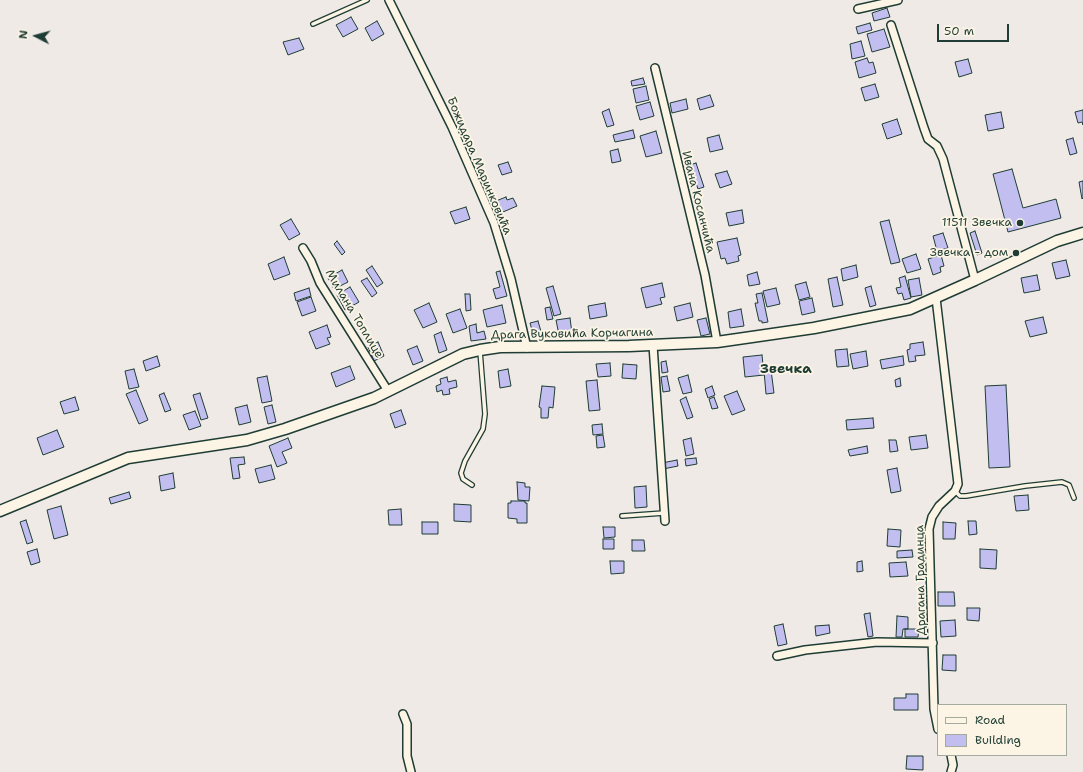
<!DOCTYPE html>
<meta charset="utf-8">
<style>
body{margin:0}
#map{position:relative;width:1083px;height:772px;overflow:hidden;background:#f0eae7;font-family:"Shantell Sans",sans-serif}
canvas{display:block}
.legend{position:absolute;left:937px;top:704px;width:130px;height:52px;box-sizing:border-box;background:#fcf5e5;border:1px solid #a4ab9e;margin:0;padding:5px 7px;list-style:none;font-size:12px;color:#1f3d34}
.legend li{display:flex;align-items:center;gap:8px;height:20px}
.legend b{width:20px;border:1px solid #a4ab9e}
.north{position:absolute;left:16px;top:16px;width:40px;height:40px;-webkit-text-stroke:3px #fcf5e5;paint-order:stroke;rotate:276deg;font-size:11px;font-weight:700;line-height:16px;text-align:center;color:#1f3d34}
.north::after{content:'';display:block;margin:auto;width:14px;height:18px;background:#1f3d34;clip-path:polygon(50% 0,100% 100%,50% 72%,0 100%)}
.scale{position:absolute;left:937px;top:24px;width:72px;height:18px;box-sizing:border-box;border:2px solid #1f3d34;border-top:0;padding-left:5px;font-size:12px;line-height:14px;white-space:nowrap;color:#1f3d34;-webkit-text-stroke:3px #fcf5e5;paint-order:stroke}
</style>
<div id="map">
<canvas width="1083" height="772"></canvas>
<ul class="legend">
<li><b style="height:5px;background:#fcf5e5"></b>Road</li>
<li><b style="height:11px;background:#c2bef0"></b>Building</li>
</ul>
<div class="north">N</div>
<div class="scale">50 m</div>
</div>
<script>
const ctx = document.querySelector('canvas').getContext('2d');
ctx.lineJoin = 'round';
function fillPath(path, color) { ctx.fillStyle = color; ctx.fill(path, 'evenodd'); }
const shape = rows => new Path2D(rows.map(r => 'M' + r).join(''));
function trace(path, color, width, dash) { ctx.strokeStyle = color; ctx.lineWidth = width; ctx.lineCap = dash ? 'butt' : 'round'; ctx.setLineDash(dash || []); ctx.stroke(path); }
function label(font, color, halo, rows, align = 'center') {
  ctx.font = font + ' "Shantell Sans",sans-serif'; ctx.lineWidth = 3.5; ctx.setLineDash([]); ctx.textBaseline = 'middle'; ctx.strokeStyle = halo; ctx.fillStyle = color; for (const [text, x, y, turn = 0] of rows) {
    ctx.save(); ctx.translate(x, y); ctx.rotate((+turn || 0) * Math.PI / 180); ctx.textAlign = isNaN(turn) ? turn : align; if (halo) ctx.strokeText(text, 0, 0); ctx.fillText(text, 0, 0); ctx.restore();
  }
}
const building = shape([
 [887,8,890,17,874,21,872,13,887,8],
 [351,17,358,29,343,37,336,25,351,17],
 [377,21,384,34,372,41,365,28,377,21],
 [870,23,872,30,858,34,856,27,870,23],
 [884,29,890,47,872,52,867,34,884,29],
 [299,38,304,49,288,55,283,42,299,38],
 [861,41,865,56,852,59,850,44,861,41],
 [867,58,869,63,873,62,876,73,859,78,855,62,867,58],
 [968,59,972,73,959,77,955,62,968,59],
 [643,78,645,84,632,86,631,81,643,78],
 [875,84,879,97,865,101,861,88,875,84],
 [646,86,649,100,636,103,633,89,646,86],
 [710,95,714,106,700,110,697,99,710,95],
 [686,99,688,109,672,113,670,103,686,99],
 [650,102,654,116,640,120,636,106,650,102],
 [609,109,614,125,607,127,602,112,609,109],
 [1083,110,1083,125,1082,122,1078,123,1075,112,1083,110],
 [1001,112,1004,128,988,131,985,115,1001,112],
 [897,119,902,134,887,139,882,124,897,119],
 [633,130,635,138,615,142,613,135,633,130],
 [656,131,662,153,646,157,640,136,656,131],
 [719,135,723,149,710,152,707,138,719,135],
 [1073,138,1077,153,1070,155,1066,140,1073,138],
 [618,149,621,161,612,163,610,151,618,149],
 [508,162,512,172,502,175,498,165,508,162],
 [696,163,704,187,698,189,690,165,696,163],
 [1012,169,1023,208,1056,199,1061,218,1008,232,993,174,1012,169],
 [727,171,732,184,720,188,715,174,727,171],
 [1083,181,1083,198,1082,199,1079,182,1083,181],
 [506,197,507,200,513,198,517,206,496,215,491,203,506,197],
 [466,207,470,219,455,224,450,212,466,207],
 [742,210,744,223,729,226,726,213,742,210],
 [291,219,300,234,289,240,280,225,291,219],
 [889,220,900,262,891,264,880,222,889,220],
 [975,231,982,253,977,255,970,233,975,231],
 [943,233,948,248,937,251,933,236,943,233],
 [737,238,741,255,738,256,739,261,727,264,725,258,721,259,717,242,737,238],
 [337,241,345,252,342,255,334,244,337,241],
 [916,254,921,269,907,273,902,259,916,254],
 [941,255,944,266,940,267,941,272,933,275,928,259,941,255],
 [284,257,290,274,274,280,268,264,284,257],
 [1066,260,1070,276,1056,279,1052,263,1066,260],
 [856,265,858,277,843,281,841,269,856,265],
 [372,266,383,283,377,287,366,270,372,266],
 [342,270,348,282,334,289,328,278,342,270],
 [500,271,507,296,496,299,493,289,500,287,496,272,500,271],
 [757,272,760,284,749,286,747,275,757,272],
 [1037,275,1040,290,1024,293,1021,278,1037,275],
 [905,276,911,298,904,300,902,293,898,294,896,288,901,287,899,278,905,276],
 [837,277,843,305,833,307,828,279,837,277],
 [367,278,377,293,372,297,361,281,367,278],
 [919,278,922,295,911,297,908,280,919,278],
 [806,282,810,297,799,300,795,285,806,282],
 [662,283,665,297,660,298,662,304,646,308,641,288,662,283],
 [553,286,561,314,554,316,546,288,553,286],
 [871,286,876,305,870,307,865,288,871,286],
 [350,287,359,302,345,310,337,295,350,287],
 [309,288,311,296,296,301,294,293,309,288],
 [776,288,780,304,767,307,763,291,776,288],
 [762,293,768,322,762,323,762,321,759,321,755,303,758,303,756,294,762,293],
 [465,294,470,294,471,310,466,311,465,294],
 [311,297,316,311,302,316,297,302,311,297],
 [812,298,815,312,802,315,799,301,812,298],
 [429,303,437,322,423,328,414,310,429,303],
 [605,303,607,316,590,319,588,306,605,303],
 [690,303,693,317,677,321,674,307,690,303],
 [502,305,506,323,487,327,483,310,502,305],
 [550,307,553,319,547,320,545,308,550,307],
 [460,309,467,328,453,333,446,314,460,309],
 [741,309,744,326,730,328,728,312,741,309],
 [1043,317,1047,333,1030,337,1025,321,1043,317],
 [570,318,572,333,559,335,556,320,570,318],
 [706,318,710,334,701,336,697,320,706,318],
 [538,321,542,335,534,337,530,323,538,321],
 [476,324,477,333,484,331,486,339,471,341,469,326,476,324],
 [327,325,331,337,327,338,330,344,316,349,309,332,327,325],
 [441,332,447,350,439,353,434,335,441,332],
 [378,342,384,356,374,361,368,347,378,342],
 [923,342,925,355,915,356,916,361,909,362,907,350,910,349,910,344,923,342],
 [417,346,423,361,413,365,407,350,417,346],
 [847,349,849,366,837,367,835,350,847,349],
 [866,351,868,366,853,369,850,354,866,351],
 [762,355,764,375,745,377,743,357,762,355],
 [157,356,160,366,146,371,143,361,157,356],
 [903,356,904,365,882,369,880,360,903,356],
 [666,361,668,372,662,373,661,362,666,361],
 [610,363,611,376,598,377,596,364,610,363],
 [623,364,637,365,636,379,622,378,623,364],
 [350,366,355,379,336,387,331,373,350,366],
 [134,369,139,387,129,389,125,371,134,369],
 [508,369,511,386,500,388,498,371,508,369],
 [771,370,774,393,766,394,764,371,771,370],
 [688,375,692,392,683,394,678,378,688,375],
 [267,376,272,401,262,403,257,378,267,376],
 [667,376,670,391,663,392,661,377,667,376],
 [447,377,448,382,456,380,457,387,449,389,450,394,443,395,442,390,437,392,436,386,441,384,440,379,447,377],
 [900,378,901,386,896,387,895,380,900,378],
 [597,380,600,410,589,411,586,381,597,380],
 [1006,385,1010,467,989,468,985,386,1006,385],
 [542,386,555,387,553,408,549,407,548,418,541,418,541,408,539,407,542,386],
 [712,386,715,395,708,398,705,389,712,386],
 [136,390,148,420,139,424,126,394,136,390],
 [737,391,745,410,732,415,724,396,737,391],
 [164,393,171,410,165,412,159,395,164,393],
 [200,393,208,418,201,420,193,395,200,393],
 [75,397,79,410,64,414,60,402,75,397],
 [686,397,693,417,687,419,680,400,686,397],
 [714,397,718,408,712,409,709,399,714,397],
 [247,405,251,422,239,425,235,408,247,405],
 [272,405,276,422,268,424,264,407,272,405],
 [401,410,406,424,395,428,390,414,401,410],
 [195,411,201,426,189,430,183,415,195,411],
 [873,418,874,428,847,430,846,420,873,418],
 [602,424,603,434,593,435,592,425,602,424],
 [57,430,64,447,43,455,37,438,57,430],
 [603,435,605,447,597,448,596,436,603,435],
 [926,435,928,448,911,450,909,437,926,435],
 [288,438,292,448,282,452,287,463,277,467,269,446,288,438],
 [691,438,694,454,686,456,683,440,691,438],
 [889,440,896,440,898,451,890,452,889,440],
 [867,446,868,453,850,456,848,450,867,446],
 [244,457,245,464,238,465,240,478,233,479,230,458,244,457],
 [696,458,697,464,686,466,685,459,696,458],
 [677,460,678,466,663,469,662,463,677,460],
 [271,465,275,479,259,483,255,469,271,465],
 [897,468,901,491,891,493,887,470,897,468],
 [173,473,175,488,161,491,159,476,173,473],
 [517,482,525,483,525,487,530,487,529,501,518,500,517,482],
 [646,486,647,507,635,508,634,487,646,486],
 [129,492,131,498,111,504,109,498,129,492],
 [1028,495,1029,510,1016,511,1014,496,1028,495],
 [511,501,525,501,525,503,527,503,527,523,517,523,517,519,508,518,508,503,511,503,511,501],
 [454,504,471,505,471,522,454,521,454,504],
 [61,506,68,535,54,539,47,510,61,506],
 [401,509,402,525,389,525,388,510,401,509],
 [26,520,33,542,27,544,20,522,26,520],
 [968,521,976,521,977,534,969,535,968,521],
 [422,522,438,522,438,534,422,534,422,522],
 [943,522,956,523,955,539,943,539,943,522],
 [603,527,615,527,615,537,604,538,603,527],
 [888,529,901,530,900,547,887,546,888,529],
 [603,539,614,539,614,549,603,549,603,539],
 [632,540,644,540,645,551,632,551,632,540],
 [37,549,40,562,31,565,27,552,37,549],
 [980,549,997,550,996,569,980,568,980,549],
 [912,550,913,557,897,558,897,551,912,550],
 [610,561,624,561,624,573,611,574,610,561],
 [862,561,863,571,857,572,857,562,862,561],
 [906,562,908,576,890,577,889,563,906,562],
 [938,592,954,592,955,606,938,606,938,592],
 [967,608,980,608,979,621,967,620,967,608],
 [870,613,873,636,868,637,864,614,870,613],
 [897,616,908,617,908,629,903,629,902,637,896,637,897,616],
 [955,620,956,636,941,637,940,621,955,620],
 [783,624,787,644,778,646,774,626,783,624],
 [829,625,830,633,816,636,815,626,829,625],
 [905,629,919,629,918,637,905,637,905,629],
 [943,655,956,655,956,671,942,670,943,655],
 [906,694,918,694,918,710,894,710,894,698,906,698,906,694],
 [907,756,923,756,923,770,906,769,907,756]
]);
fillPath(building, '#c2bef0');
trace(building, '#1f3d34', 1);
const lane = shape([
 [313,24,367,0],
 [472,485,463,479,461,473,465,461,483,429,485,414,480,351],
 [955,491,960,496,966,496,1025,486,1062,482,1069,485,1074,498],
 [622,516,664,513]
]);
const street = shape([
 [389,0,452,127,494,223,511,279,527,348],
 [858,9,898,0],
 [891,25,924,128,928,139,937,146,943,159,975,280],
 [655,68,705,275,717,342],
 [303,248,311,261,320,283,388,391],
 [936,298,958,484,955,491,939,506,932,517,929,529,934,709,938,729],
 [653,345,665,521],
 [777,656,805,650,877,642,933,643],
 [403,714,407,724,407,756,411,772],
 [951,772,953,765,951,755]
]);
const secondary = shape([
 [0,511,128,458,247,440,285,429,374,398,463,354,480,350,500,347,629,346,717,342,814,328,910,309,975,280,1057,241,1083,233]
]);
trace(lane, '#1f3d34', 6);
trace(street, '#1f3d34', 10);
trace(secondary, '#1f3d34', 13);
trace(lane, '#fcf5e5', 3.5);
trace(street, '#fcf5e5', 7);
trace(secondary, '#fcf5e5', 10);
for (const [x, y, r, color] of [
 [1020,223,4,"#1f3d34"],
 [1016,253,4,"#1f3d34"]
]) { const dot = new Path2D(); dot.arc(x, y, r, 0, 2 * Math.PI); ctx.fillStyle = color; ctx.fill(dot); trace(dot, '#fcf5e5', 1.5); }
label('12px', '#1f3d34', '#fcf5e5', [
 ["Божидара Маринковића",479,166,67],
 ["Ивана Косанчића",698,202,76],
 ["Милана Топлице",354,314,59],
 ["Драга Вуковића Корчагина",572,334,-1],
 ["Драгана Градинца",921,580,-91]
]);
label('12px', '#1f3d34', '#fcf5e5', [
 ["11511 Звечка",1012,223],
 ["Звечка - дом",1008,253]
], 'right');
label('bold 14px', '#1f3d34', '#fcf5e5', [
 ["Звечка",786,369]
]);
</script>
